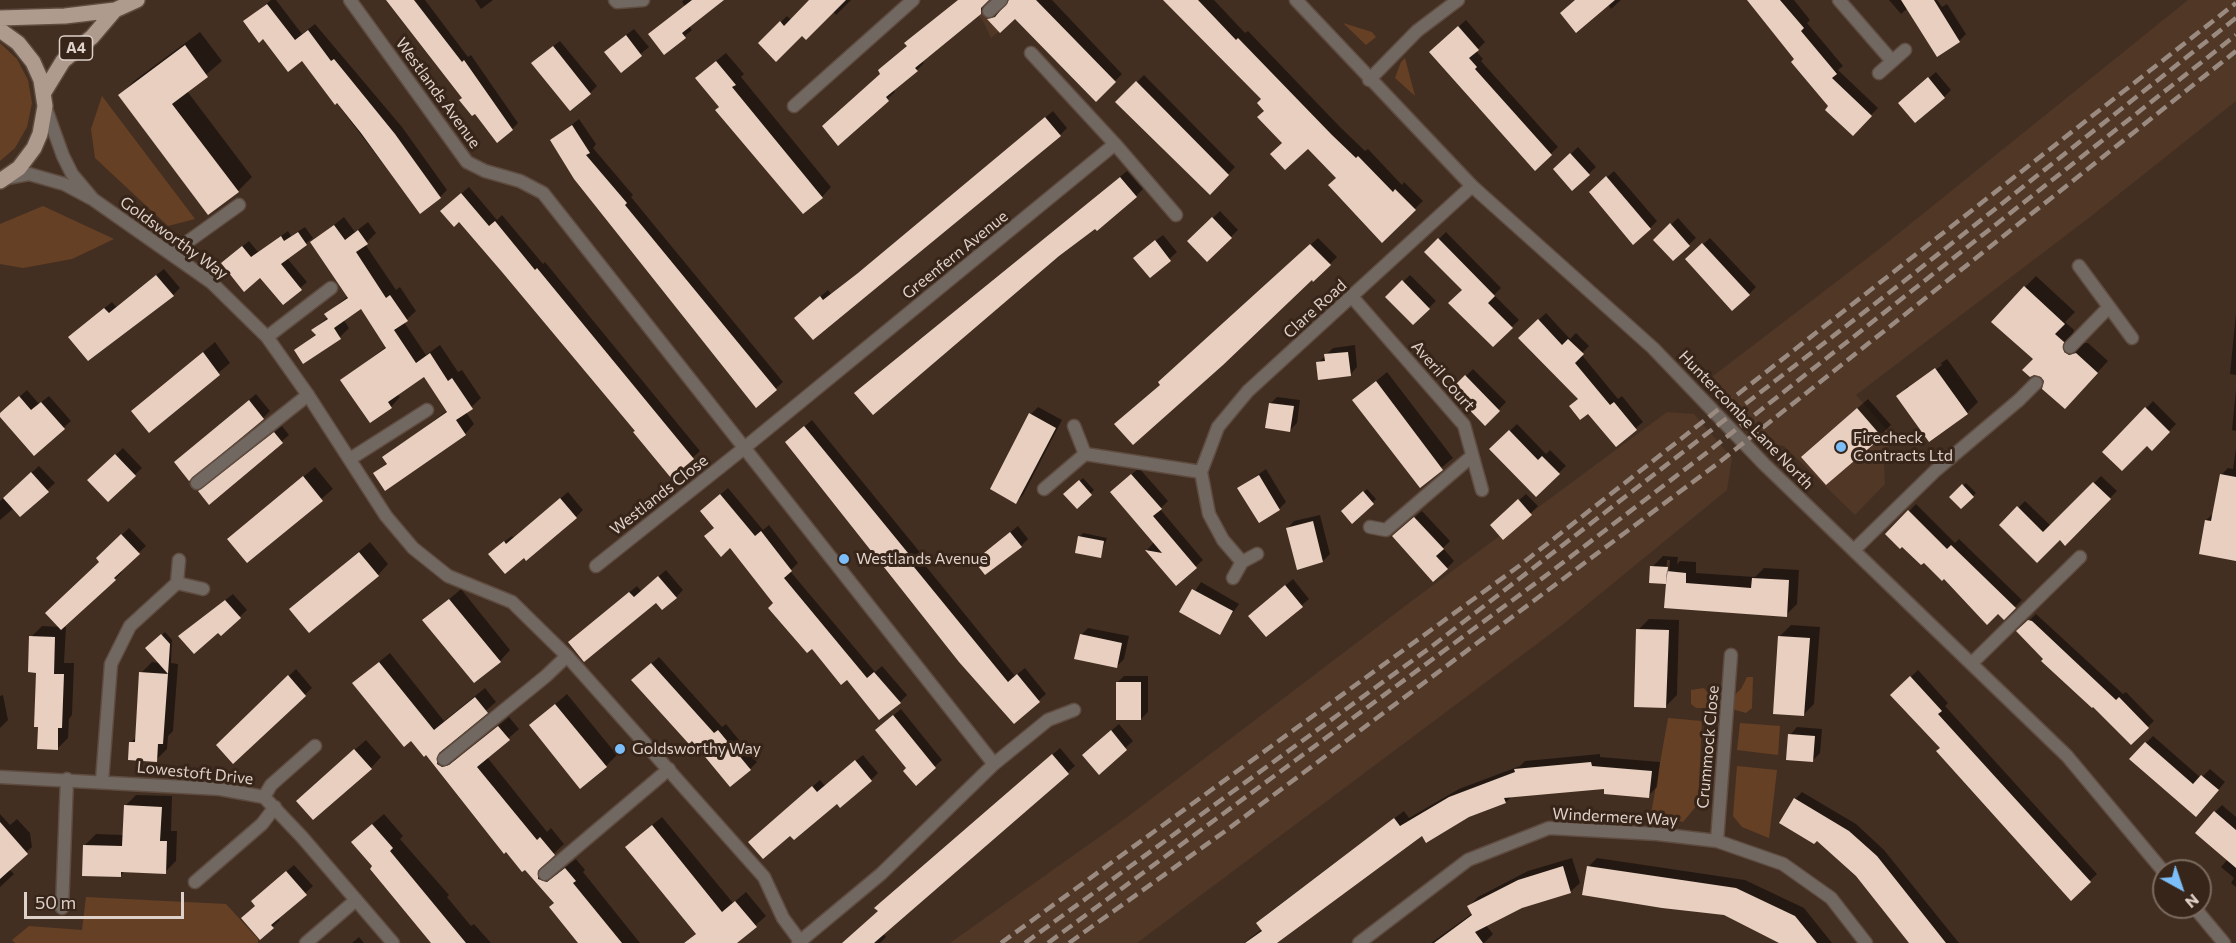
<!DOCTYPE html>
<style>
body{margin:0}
#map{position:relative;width:2236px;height:943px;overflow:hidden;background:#432f22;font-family:Commissioner,sans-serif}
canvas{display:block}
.north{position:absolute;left:2152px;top:859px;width:60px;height:60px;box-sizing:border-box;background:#382519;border:2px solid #7a6a5f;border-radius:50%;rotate:140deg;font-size:16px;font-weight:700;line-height:24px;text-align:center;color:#ded1c9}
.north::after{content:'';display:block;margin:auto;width:21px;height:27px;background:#7cbef9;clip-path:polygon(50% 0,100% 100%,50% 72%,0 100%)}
.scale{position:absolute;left:24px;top:892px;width:160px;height:27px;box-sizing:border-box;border:3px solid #ded1c9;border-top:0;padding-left:8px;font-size:18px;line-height:21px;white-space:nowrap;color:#ded1c9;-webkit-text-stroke:4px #382519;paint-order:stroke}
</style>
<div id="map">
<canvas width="2236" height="943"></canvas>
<div class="north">N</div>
<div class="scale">50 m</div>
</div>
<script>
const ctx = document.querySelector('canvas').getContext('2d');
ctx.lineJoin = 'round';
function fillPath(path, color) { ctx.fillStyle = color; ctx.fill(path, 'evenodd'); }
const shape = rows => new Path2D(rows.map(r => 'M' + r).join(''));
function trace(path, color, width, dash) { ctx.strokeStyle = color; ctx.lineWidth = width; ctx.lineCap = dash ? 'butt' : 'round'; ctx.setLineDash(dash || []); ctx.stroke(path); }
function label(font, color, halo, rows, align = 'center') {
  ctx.font = font + ' Commissioner,sans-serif'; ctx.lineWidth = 6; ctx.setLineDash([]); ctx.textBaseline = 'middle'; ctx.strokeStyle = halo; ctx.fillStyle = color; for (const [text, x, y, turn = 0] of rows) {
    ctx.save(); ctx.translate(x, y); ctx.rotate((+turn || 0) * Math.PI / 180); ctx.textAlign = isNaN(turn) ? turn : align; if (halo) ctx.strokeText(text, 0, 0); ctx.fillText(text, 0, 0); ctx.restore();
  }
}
fillPath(shape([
 [964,0,1035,0,991,38,983,21],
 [2188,0,2236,0,2236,101,2090,217,1856,395,1895,439,1880,457,1884,463,1885,484,1855,515,1784,446,1753,441,1716,396,1713,376,1878,250],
 [1667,412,1694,414,1732,458,1727,490,1561,626,1137,943,950,943,1126,818,1409,603]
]), '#503726');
fillPath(shape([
 [1343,23,1372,32,1376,37,1366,45],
 [0,43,17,59,28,80,32,103,27,127,15,148,0,161],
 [1405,58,1415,96,1395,78,1401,62],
 [102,96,195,219,168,226,95,158,91,129],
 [43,206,114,239,72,259,23,268,0,264,0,224],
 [1747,677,1753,677,1752,708,1746,713,1732,709,1732,697,1741,689],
 [1704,688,1711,697,1714,708,1696,708,1691,704,1691,690],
 [1668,718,1702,721,1698,804,1683,822,1651,814],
 [1740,723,1780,726,1778,755,1737,750],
 [1737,766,1777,770,1769,838,1742,827,1733,816],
 [86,897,226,904,258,939,258,943,15,943,12,940,29,926,82,930]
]), '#664024');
fillPath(shape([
 [271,0,276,0,302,34,315,24,402,127,447,190,440,197,420,212,303,59,264,37,245,21],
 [388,0,425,0,468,57,471,55,518,123,512,129,475,112],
 [475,0,493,0,481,9],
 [684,0,721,0,689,26,692,30,664,53,685,6,682,2],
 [811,0,851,0,836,15,833,11,802,33,760,43,787,16,791,20],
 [961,0,989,0,980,13,922,61,924,63,917,70,893,90,895,92,839,144,882,73,908,45],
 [1010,0,1052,0,1122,74,1096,100,1015,17,989,19,996,12,1003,10],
 [1180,0,1214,0,1245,33,1248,31,1340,127,1365,151,1368,149,1402,185,1404,182,1423,201,1382,240,1338,178,1308,146,1284,143,1265,110,1263,99],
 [1576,0,1621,0,1611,9,1608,4],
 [1748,0,1794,0,1810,20,1807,23,1843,66,1838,70,1878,108,1853,133],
 [1889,0,1937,0,1942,7,1947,4,1966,34,1959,41,1908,8,1901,14],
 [1466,20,1485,42,1476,51,1483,59,1481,61,1558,147,1535,169,1438,45],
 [634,29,649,47,621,70,613,45],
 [200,32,222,61,187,91,252,177,238,191,120,96,134,81],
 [560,41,597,86,590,93,540,56],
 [726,53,744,74,741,77,831,187,822,197,721,107,706,69],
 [1936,72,1951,90,1944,97,1907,96],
 [1144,75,1235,167,1210,193,1117,102],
 [1053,111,1067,128,1060,135,813,338,803,311,828,290,831,294,867,266],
 [579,119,596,144,593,148,633,195,631,197,783,382,756,406,552,140],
 [1578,147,1596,167,1572,189,1555,169],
 [1127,171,1143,189,1136,196,864,387],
 [1614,171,1657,221,1650,228,1598,185],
 [469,187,497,220,502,215,543,264,545,262,700,451,672,476,591,375,459,220,449,204],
 [1220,211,1238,230,1207,260,1189,241],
 [344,217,355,232,368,222,376,233,365,244,396,290,400,287,416,311,404,322,426,355,440,345,458,372,462,370,481,398,466,412,474,424,465,434,386,489,375,473,387,463,384,458,448,410,425,375,397,394,400,397,391,407,342,380,387,346,361,307,343,319,349,328,340,337,303,362,296,350,316,334,313,330,328,317,326,314,348,296,312,242],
 [1678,218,1696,238,1673,259,1655,240],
 [305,227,313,238,287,258,307,282,283,303,261,276,229,257,249,241,258,252,288,231,291,236],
 [1446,232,1501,288,1494,295,1519,320,1493,345,1464,290,1426,252],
 [1163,235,1177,252,1150,276,1142,251],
 [1318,238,1337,257,1314,280,1312,278,1161,384,1167,375],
 [1710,238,1756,287,1749,294,1687,259],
 [164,269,180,288,173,295,77,330,112,302,116,307],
 [1410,275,1436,301,1413,323,1388,297],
 [2036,276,2075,312,2065,322,2074,330,2072,337,2076,343,2088,343,2108,361,2075,397,2046,381,2035,359,2025,287],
 [1546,313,1570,339,1576,333,1589,346,1581,354,1618,399,1622,396,1643,422,1616,445,1579,399,1520,338],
 [2236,313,2236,375,2230,374],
 [215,342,230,363,150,431,133,411],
 [1355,345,1357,367,1350,375,1318,363,1333,348],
 [1947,359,1978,402,1967,413,1898,396,1908,386,1908,390,1942,365,1941,363],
 [1473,369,1506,402,1485,424,1452,390],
 [1387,372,1453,458,1420,486,1354,400],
 [2236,389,2236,431,2232,430],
 [27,390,39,404,49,396,71,421,34,454,0,415],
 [256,394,270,411,263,418,183,455],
 [1277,397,1300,400,1297,423,1290,430,1270,404],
 [1868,399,1891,425,1881,435,1814,446],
 [2153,401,2176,424,2152,449,2147,444,2104,452],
 [1038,407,1062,420,1023,495,1016,502,1031,414],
 [812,420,923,556,920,559,1015,676,1025,668,1046,694,1014,722,794,435],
 [1517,424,1546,454,1550,450,1566,466,1536,495,1491,449],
 [282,426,289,435,209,503,207,484],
 [123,448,142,468,108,500,96,473],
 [2236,448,2236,522,2231,551,2206,520,2213,514,2221,475,2228,468,2233,469],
 [39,466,55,483,20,515,14,508,0,520,0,501],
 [315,467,333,489,247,561,229,539],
 [1139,468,1168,501,1160,509,1203,560,1176,584,1147,550,1154,542,1119,485],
 [1266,469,1286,502,1279,509,1239,488],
 [2101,476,2117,491,2065,543,2060,538,2001,525,2025,501,2051,526],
 [1083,478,1094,490,1077,507,1065,494],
 [1966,483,1976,493,1961,507,1951,497],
 [728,488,763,530,769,525,798,563,790,571,875,672,882,666,907,695,900,702,847,678,775,603,716,527,709,504],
 [1367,489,1376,499,1352,521,1343,511],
 [568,492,583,510,576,517,497,547,512,536,514,538],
 [1526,494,1538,506,1531,513,1499,518],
 [1916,504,1955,543,1959,539,2022,600,2004,618,1924,560,1921,563,1887,534],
 [1422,511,1450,541,1443,548,1454,561,1447,568,1401,529],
 [1320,515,1330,554,1323,561,1287,529,1294,521],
 [1018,526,1028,539,1021,546,983,554],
 [129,528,146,546,120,570,122,572,115,579,63,627,66,627,64,663,74,663,72,715,69,719,68,738,57,749,31,637,42,626,60,627,101,562,98,558],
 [1083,533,1107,538,1100,556,1079,537],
 [370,542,388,564,378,575,291,609],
 [1663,556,1678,557,1677,564,1680,561,1696,562,1696,573,1755,577,1764,568,1799,570,1797,604,1786,615,1668,579,1652,567],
 [1667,560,1670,560,1669,573,1666,573],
 [666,570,683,590,676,597,656,601,577,635,637,586,641,591],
 [1293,579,1309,599,1266,635,1257,609],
 [1201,582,1239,604,1219,633,1181,612],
 [461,589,510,650,500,661,425,620],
 [233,594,247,610,221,634,218,631,188,629],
 [2036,614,2123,694,2126,692,2154,721,2131,743,2018,631],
 [1649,619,1679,620,1677,695,1666,706,1638,630],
 [1791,625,1820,627,1814,704,1803,715,1780,636],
 [1088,628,1129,636,1124,659,1117,666,1081,635],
 [165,632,172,640,171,663,178,664,173,731,168,736,167,749,156,760,131,742,137,737,141,673,152,662,160,663,147,648],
 [390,653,444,721,485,688,496,702,448,743,447,753,452,757,461,756,509,717,519,729,487,757,547,832,551,828,564,844,547,860,548,869,558,873,576,859,585,870,583,872,640,943,580,943,555,903,526,867,506,850,364,674],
 [659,657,722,727,726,724,757,762,750,769,640,673],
 [296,669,312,688,233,762,218,745],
 [1918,670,1948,703,1945,706,2097,874,2071,898,1942,748,1892,695],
 [1124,676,1148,676,1148,712,1141,719,1117,683],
 [567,694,617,755,606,766,531,725],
 [3,695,8,720,0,728,0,696],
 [901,709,942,760,916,783,884,723],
 [1119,724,1133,741,1099,772,1091,748],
 [1797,727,1822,729,1820,753,1813,760,1790,735],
 [2153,736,2201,778,2210,769,2225,782,2203,808,2146,743],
 [366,740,381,757,371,768,308,790],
 [1060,748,1075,766,883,933,886,937,880,943,844,943,879,911,883,901],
 [1600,754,1600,757,1660,762,1657,787,1648,796,1606,787,1512,796,1506,802,1423,834,1275,943,1244,943,1262,929,1258,923,1267,914,1404,811,1409,818,1459,789,1520,766,1525,761],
 [863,755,878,773,871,780,791,834,757,835,820,780,825,786],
 [1802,792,1856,824,1884,850,1959,943,1911,943,1795,799],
 [136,795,172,796,171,831,177,831,176,861,165,872,125,871,120,876,85,845,96,834,124,835,125,806],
 [2222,805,2236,817,2236,887,2231,883,2234,878,2221,867,2228,859,2215,812],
 [0,814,10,825,17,819,30,833,32,847,9,869,14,874,0,887],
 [384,814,403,836,400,839,449,895,447,897,471,926,474,924,491,943,433,943,374,866,364,831],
 [662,817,733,903,746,892,766,916,735,943,684,943,697,933,637,837],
 [1572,858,1580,883,1570,892,1521,907,1486,925,1493,934,1484,943,1431,943,1473,913,1469,906,1478,897,1528,871],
 [1597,858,1745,880,1804,908,1832,943,1781,943,1724,913,1589,866],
 [294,865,313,886,278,918,280,920,260,938,256,906,260,894],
 [359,937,364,943,352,943]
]), '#0007');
fillPath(shape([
 [386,0,414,0,462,62,464,60,513,130,497,143,475,114,472,116,459,100,462,98],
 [692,0,724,0,682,33,686,38,664,55,648,34],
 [809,0,846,0,806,40,802,36,776,62,758,43,780,21,784,26],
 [958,0,989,0,981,8,981,14,915,68,918,71,886,97,889,101,838,146,822,126,880,74,878,70,907,46,904,43],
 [1009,0,1036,0,1116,82,1096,102,1015,19,1000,33,987,19,995,17],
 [1163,0,1198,0,1236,40,1238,38,1332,135,1356,158,1358,156,1393,192,1395,189,1416,210,1382,243,1328,185,1336,178,1308,149,1285,170,1270,154,1282,143,1257,117,1264,111,1257,103,1261,99],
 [1575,0,1615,0,1576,33,1560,13],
 [1747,0,1780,0,1804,28,1801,31,1837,74,1832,78,1872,116,1853,136,1825,110,1828,106,1791,62,1794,59],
 [1901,0,1934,0,1960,42,1937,57],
 [267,4,295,40,308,30,331,61,334,59,395,134,441,198,420,214,361,133,337,103,335,105,302,61,288,72,263,39,259,43,243,21],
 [1458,26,1479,50,1469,58,1477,67,1475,69,1552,155,1535,171,1429,52],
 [626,35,642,56,621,73,604,52],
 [185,45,208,77,172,104,239,192,208,215,118,95],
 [553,46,591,94,570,111,531,63],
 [716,61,736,85,732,87,823,198,803,214,715,110,719,107,695,78],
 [1928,77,1945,98,1915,123,1898,103],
 [1136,81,1229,175,1210,195,1115,102],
 [1045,117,1061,136,813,340,794,318,820,296,823,300,858,273],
 [572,125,590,153,586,155,627,203,625,205,777,390,756,408,574,179,550,140],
 [1570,153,1590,175,1572,191,1553,169],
 [1606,176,1651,229,1633,245,1589,192],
 [1120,177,1137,197,1097,231,1095,229,1059,256,873,415,854,393],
 [461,193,489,226,495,221,535,270,537,268,694,459,671,478,633,432,635,431,502,272,459,222,454,227,440,211],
 [1212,217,1232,238,1207,262,1187,241],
 [1670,223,1690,246,1673,261,1653,240],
 [334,225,345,240,358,230,368,244,356,252,386,298,390,295,408,321,394,330,416,363,430,353,448,381,452,378,473,409,456,420,466,435,385,491,373,473,387,464,382,457,447,412,424,377,388,402,392,408,370,423,340,380,386,348,361,309,334,328,341,339,303,364,294,350,316,335,311,330,328,319,324,314,348,298,310,242],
 [298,232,307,245,281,264,302,290,283,305,260,278,244,292,221,263,242,246,251,257,281,236,284,241],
 [1438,238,1495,296,1488,303,1513,328,1493,347,1448,303,1462,290,1424,252],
 [1155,240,1171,261,1150,278,1133,258],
 [1702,243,1750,295,1732,311,1685,259],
 [1310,244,1331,265,1313,282,1312,280,1223,365,1133,445,1114,424,1160,385,1158,382],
 [156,275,174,296,88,361,68,337,104,308,109,313],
 [1402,280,1430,309,1413,325,1385,297],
 [2024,286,2065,324,2055,334,2064,342,2064,352,2069,355,2076,353,2098,373,2065,409,2042,389,2044,381,2041,377,2034,375,2030,377,2022,370,2033,359,1991,322],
 [1538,319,1562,345,1568,339,1584,354,1575,363,1610,405,1614,402,1637,430,1616,447,1588,414,1580,420,1569,406,1578,399,1518,338],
 [203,352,220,375,149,433,131,411],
 [1348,352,1351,376,1318,380,1316,362,1325,361,1324,354],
 [1935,368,1968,414,1929,442,1896,396],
 [1465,375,1500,411,1485,426,1450,390],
 [1376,381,1443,470,1420,488,1352,400],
 [19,396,31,410,41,402,65,429,34,456,0,417,0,413],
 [249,400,264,419,189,481,174,462],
 [1269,403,1294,406,1290,432,1265,428],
 [2145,407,2170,432,2152,451,2147,446,2122,471,2102,452],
 [1857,408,1882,437,1826,485,1801,457],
 [1029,413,1056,428,1016,504,990,489],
 [804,426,917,564,914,567,1008,682,1017,674,1040,702,1014,724,959,662,785,442],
 [1509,430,1538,460,1542,456,1560,474,1536,497,1489,449],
 [274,432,283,443,209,505,198,491],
 [115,454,136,476,108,502,87,480],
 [31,472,49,492,20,517,3,498],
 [1131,474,1162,509,1153,516,1197,568,1176,586,1145,550,1162,553,1110,492],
 [2220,474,2236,477,2236,561,2199,554,2205,520,2211,521],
 [1259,475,1280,510,1259,523,1237,488],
 [303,476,323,501,247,563,227,539],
 [1079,480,1092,495,1077,509,1063,494],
 [2093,482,2111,499,2065,546,2060,540,2037,563,1999,525,2017,506,2043,532],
 [1962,484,1974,497,1961,509,1949,497],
 [1363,491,1374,504,1352,524,1341,511],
 [720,494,755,536,761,531,792,571,784,578,867,678,874,672,901,703,879,720,847,680,841,685,812,649,807,653,768,608,773,603,730,548,721,557,704,536,714,528,700,511],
 [560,498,577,518,526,561,524,558,505,574,488,554,504,541,506,544],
 [1518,499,1532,515,1503,540,1490,525],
 [1908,510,1947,549,1951,545,2016,608,2004,620,1998,614,1987,625,1944,579,1942,581,1924,563,1921,565,1902,547,1900,549,1885,534],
 [1414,517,1444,549,1436,556,1448,569,1433,582,1392,536],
 [1313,521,1323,562,1297,570,1286,528],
 [1010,532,1022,547,985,575,974,561],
 [121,534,140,554,114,578,116,580,61,630,45,613,99,562,96,558],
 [1078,536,1104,541,1101,558,1075,553],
 [359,552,379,576,309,633,289,609],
 [1650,566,1668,567,1666,584,1649,583],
 [1667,571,1686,573,1686,583,1751,588,1752,578,1789,580,1787,617,1664,608],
 [658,576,677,598,662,610,656,603,584,662,568,642,629,592,634,597],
 [1285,585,1303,607,1266,637,1248,616],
 [1192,589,1233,611,1220,635,1179,612],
 [449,599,501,662,474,683,422,620],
 [225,600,241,618,221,636,218,633,194,654,178,636],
 [2028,620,2032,621,2116,700,2119,697,2149,728,2131,745,2093,707,2092,708,2041,661,2043,659,2016,631],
 [1636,629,1669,630,1666,708,1634,707],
 [161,634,170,644,168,674,145,648],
 [1080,634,1122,643,1117,668,1074,659],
 [29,636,55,637,54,674,64,674,62,728,58,728,58,750,37,749,38,727,34,727,36,673,28,672],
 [1778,636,1810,638,1804,716,1773,714],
 [379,662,434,730,475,697,488,713,439,753,437,764,442,767,449,765,498,726,510,740,477,767,537,840,540,837,555,855,538,871,538,879,547,882,565,868,576,881,573,883,622,943,578,943,549,907,554,903,525,870,522,872,506,852,504,854,426,755,424,757,411,741,404,747,352,683],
 [651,663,714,733,718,730,751,770,730,787,692,741,689,744,631,680],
 [139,672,168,674,163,744,158,744,157,762,128,760,129,742,135,742],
 [288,675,306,696,233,764,216,745],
 [1910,676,1942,711,1938,714,2091,882,2071,901,1936,751,1940,748,1890,695],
 [1116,682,1141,682,1141,720,1116,720],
 [555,704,607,767,580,789,529,725],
 [893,715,936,768,916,786,903,771,906,768,875,730],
 [1111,730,1127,750,1099,775,1082,755],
 [1788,734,1815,736,1813,762,1786,760],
 [2145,742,2193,784,2201,775,2219,790,2196,817,2129,759],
 [354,749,372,769,313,820,296,801],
 [1052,754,1069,774,874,943,842,943,878,911,874,908],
 [855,760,872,781,840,808,837,804,794,840,790,836,763,859,748,842,812,786,817,792],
 [1591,762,1592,766,1652,771,1649,798,1604,794,1604,789,1504,798,1506,803,1469,817,1426,843,1422,836,1277,943,1245,943,1262,931,1256,923,1394,818,1400,826,1449,797,1515,772,1514,769],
 [1794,798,1849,831,1877,856,1946,943,1909,943,1856,876,1817,841,1814,844,1779,823],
 [124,805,162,807,160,841,167,841,166,874,121,872,121,877,82,876,83,845,122,846],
 [2214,811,2236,830,2236,868,2195,833],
 [0,822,28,854,0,879],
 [372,824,393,848,390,851,466,943,431,943,370,869,372,866,351,842],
 [652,825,722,912,735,901,757,927,737,943,684,943,696,934,625,847],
 [1563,866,1571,893,1522,908,1475,932,1483,943,1434,943,1472,915,1467,906,1518,880],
 [1587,866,1736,888,1795,916,1817,943,1779,943,1724,915,1662,908,1582,895],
 [286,871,307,895,271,925,274,928,260,940,241,918,255,906,251,901]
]), '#e8cfbf');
const service = shape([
 [989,11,1001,0],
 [172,253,239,205],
 [2079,266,2132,338],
 [2070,347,2108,308],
 [2019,400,2036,383],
 [197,483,308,395],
 [1370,527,1386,530,1472,456],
 [1972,663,2080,557],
 [444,759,546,676,567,656],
 [545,874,669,769],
 [195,882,262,824,275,807],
 [62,908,67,779],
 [306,943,356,900]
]);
const minor = shape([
 [350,0,467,162,485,171,520,181,543,193,994,764],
 [615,0,617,2,643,0],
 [1839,0,1892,61],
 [1031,53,1115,144],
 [1879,73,1905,50],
 [1369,80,1417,31,1458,0],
 [45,106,63,156,72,174,93,199],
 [794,106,913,0],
 [7,178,29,174,64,184,94,200,211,282,267,337,308,395,386,516,413,548,448,576,512,602,567,656,764,877,783,918,800,941],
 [1353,298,1464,425,1482,490],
 [267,337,331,288],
 [1085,454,1201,472],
 [350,459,427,410],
 [1044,489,1085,454,1074,426],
 [1855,549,1935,471,2019,400],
 [179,560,177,583,203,589],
 [1242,562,1223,540,1209,514,1201,472,1218,427,1248,391,1472,186],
 [596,566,743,449,1115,144,1176,215],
 [1233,578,1242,562,1257,554],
 [0,777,220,789,264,797,302,837,393,943],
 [102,781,111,664,130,626,177,583],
 [264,797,271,785,315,746],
 [1717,841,1731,655],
 [798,943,881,874,994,764,1048,720,1074,710],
 [1359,943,1468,860,1549,828,1657,834,1717,841,1783,864,1831,898,1866,943]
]);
const tertiary = shape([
 [1296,0,1472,186,1653,348,1764,464,2067,756,2164,872],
 [2194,907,2224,943]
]);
const primary = shape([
 [0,18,65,16,115,10,137,0],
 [0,30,18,43,33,62,41,80,45,106,40,134,34,148,19,168,0,181],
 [44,92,63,61,92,37,115,10]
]);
trace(service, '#5f4c40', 15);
trace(minor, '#5f4c40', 15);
trace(tertiary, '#5f4c40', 15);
trace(primary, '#5f4c40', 18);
trace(service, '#726862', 12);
trace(minor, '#726862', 12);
trace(tertiary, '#726862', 12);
trace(primary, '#af9b8e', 15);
trace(shape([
 [1001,943,1519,566,2236,3],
 [1025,943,1431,647,1903,282,2236,18],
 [1048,943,1548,574,1705,454,2236,35],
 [1069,943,1224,832,1717,464,2236,51]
]), '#9a8a80', 4.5, [12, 6]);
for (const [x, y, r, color] of [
 [1841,447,6,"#7cbef9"],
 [844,559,6,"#7cbef9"],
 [620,749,6,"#7cbef9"]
]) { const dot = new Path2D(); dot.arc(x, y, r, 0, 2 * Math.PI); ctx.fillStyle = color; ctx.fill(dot); trace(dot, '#382519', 2); }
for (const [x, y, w] of [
 [76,48,33]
]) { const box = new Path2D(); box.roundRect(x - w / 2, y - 12, w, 24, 4.5); ctx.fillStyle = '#382519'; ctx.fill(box); trace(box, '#ded1c9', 1.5); }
label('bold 15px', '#ded1c9', null, [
 ["A4",76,48]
]);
label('16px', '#ded1c9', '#382519', [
 ["Westlands Avenue",438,93,54],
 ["Goldsworthy Way",174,238,36],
 ["Greenfern Avenue",955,255,-39],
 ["Clare Road",1315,309,-42],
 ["Averil Court",1443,376,49],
 ["Huntercombe Lane North",1746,420,46],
 ["Westlands Close",659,495,-38],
 ["Crummock Close",1708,747,-85],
 ["Lowestoft Drive",195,773,6],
 ["Windermere Way",1615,817,3]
]);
label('16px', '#ded1c9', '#382519', [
 ["Firecheck",1853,438],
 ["Contracts Ltd",1853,456],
 ["Westlands Avenue",856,559],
 ["Goldsworthy Way",632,749]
], 'left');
</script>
